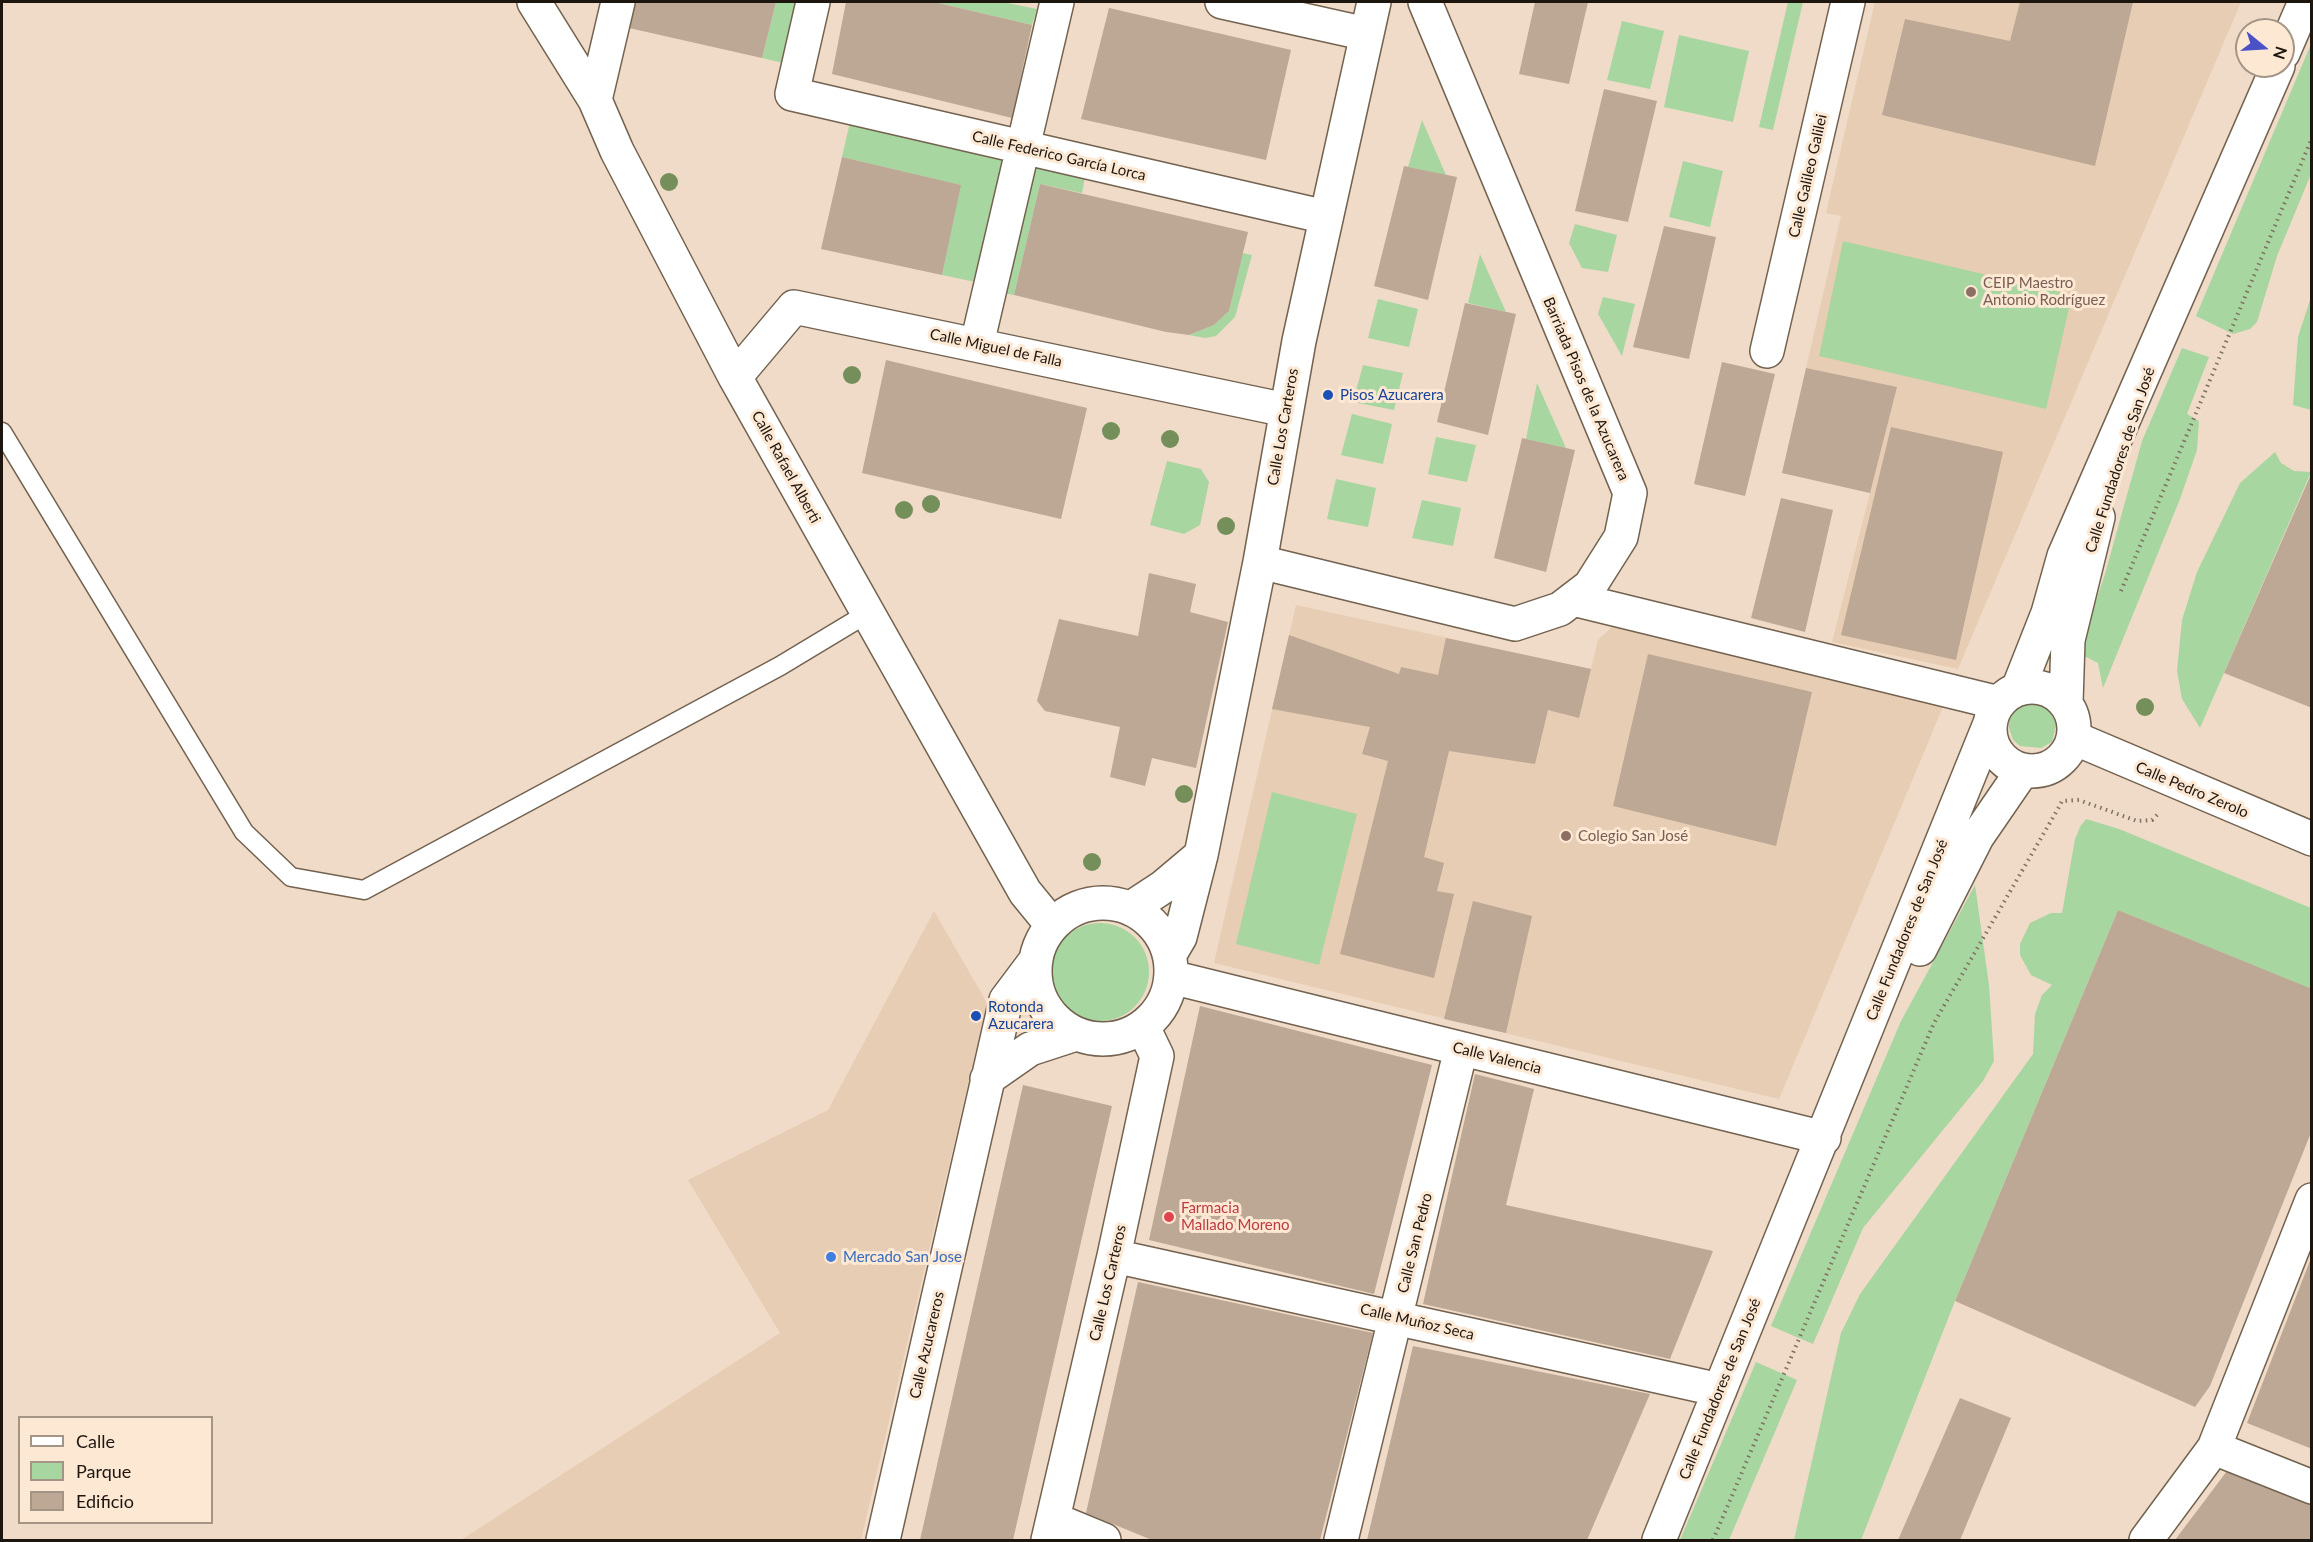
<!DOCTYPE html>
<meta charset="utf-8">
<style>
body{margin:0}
#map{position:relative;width:2313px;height:1542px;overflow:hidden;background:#efdbc7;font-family:Lato,sans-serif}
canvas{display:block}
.frame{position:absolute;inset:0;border:3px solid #1d160f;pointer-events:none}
.legend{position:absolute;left:18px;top:1416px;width:195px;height:108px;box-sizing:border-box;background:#fde8d4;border:2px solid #a39485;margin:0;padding:8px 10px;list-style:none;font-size:18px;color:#1d160f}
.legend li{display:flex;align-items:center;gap:12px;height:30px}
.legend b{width:30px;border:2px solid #a39485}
.north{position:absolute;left:2235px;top:18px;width:60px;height:60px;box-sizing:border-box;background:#fde8d4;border:2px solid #a39485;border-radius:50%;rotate:108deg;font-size:16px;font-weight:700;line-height:24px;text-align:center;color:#1d160f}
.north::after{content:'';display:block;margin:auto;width:21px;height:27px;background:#4b52c8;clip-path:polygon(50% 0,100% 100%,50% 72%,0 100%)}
</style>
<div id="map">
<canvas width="2313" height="1542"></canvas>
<div class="frame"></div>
<ul class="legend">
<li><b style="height:8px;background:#fff"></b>Calle</li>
<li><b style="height:16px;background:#a8d6a0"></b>Parque</li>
<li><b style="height:16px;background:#bca895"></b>Edificio</li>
</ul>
<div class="north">N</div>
</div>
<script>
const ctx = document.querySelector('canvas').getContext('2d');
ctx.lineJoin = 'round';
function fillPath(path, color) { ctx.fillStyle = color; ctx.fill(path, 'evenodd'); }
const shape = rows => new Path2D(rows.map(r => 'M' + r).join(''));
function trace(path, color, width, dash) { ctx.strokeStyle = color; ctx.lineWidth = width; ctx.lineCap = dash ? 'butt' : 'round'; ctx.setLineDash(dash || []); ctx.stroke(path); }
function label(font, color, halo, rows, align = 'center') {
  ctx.font = font + ' Lato,sans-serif'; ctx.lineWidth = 6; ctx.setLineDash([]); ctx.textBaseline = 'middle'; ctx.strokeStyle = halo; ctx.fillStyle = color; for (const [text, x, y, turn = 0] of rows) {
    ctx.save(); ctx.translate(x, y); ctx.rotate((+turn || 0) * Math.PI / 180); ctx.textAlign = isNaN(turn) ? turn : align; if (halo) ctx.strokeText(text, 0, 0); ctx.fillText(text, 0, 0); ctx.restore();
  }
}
fillPath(shape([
 [1875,2,2241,2,1958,669,1832,642,1870,493,1782,473,1841,216,1826,213],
 [1296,605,1591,669,1598,640,1613,626,1945,702,1779,1099,1214,963],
 [934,911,987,1003,861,1540,461,1540,780,1333,688,1180,828,1110]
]), '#e7cdb3');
fillPath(shape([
 [776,2,797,2,783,63,762,58],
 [934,2,1003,2,1037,9,1032,25],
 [1788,2,1803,2,1773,130,1759,127],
 [1622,21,1664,31,1650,89,1607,80],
 [1679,35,1749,51,1733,122,1664,107],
 [2311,44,2311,174,2277,256,2257,322,2250,329,2233,334,2196,316],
 [1422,120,1446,175,1408,167],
 [850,122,1007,159,980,283,942,275,960,185,842,157],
 [1683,161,1723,171,1710,227,1669,217],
 [1029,163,1085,177,1082,193,1040,184,1014,295,997,292],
 [1575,224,1617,235,1608,272,1582,268,1569,243],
 [1843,241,2072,295,2046,409,1819,356],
 [1242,253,1252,255,1235,317,1216,336,1205,338,1189,335,1214,325,1229,311],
 [1480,254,1506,312,1468,303],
 [1603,297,1635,304,1622,356,1598,314],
 [2311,297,2311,410,2293,405,2298,337],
 [1378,299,1418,309,1409,347,1368,338],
 [2182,348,2209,357,2187,414,2199,421,2197,450,2180,499,2103,688,2098,663,2078,653,2105,574,2142,441],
 [1363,365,1403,373,1394,410,1353,402],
 [1537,383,1566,448,1526,439],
 [1352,414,1392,424,1383,464,1341,455],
 [1436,437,1476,445,1467,482,1428,474],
 [2275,452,2281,463,2294,471,2311,472,2200,728,2182,699,2177,671,2182,620,2197,572,2240,483],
 [1167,461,1201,469,1209,482,1200,525,1184,534,1150,525],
 [1336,479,1376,488,1368,527,1327,519],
 [1422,500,1461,508,1453,546,1412,538],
 [2029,702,2041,703,2051,710,2057,721,2052,742,2041,748,2020,746,2013,740,2009,728,2009,715],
 [1272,792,1357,814,1319,965,1236,944],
 [2086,819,2119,829,2311,908,2311,989,2118,910,1955,1301,1861,1540,1794,1540,1841,1333,1860,1294,2033,1054,2035,1014,2042,995,2052,985,2031,975,2020,955,2020,944,2030,923,2051,913,2062,913,2075,839,2080,827],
 [1975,885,1989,985,1994,1061,1983,1081,1863,1228,1813,1344,1771,1326,1901,1021],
 '1051 972a49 49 0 1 1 98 0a49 49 0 1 1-98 0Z',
 [1756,1362,1797,1380,1729,1540,1680,1540]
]), '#a8d6a0');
fillPath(shape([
 [635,2,776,2,762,58,629,28],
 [846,2,934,2,1032,25,1012,118,832,74],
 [1535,2,1588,2,1569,84,1519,74],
 [2020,2,2133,2,2095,166,1882,115,1905,19,2010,41],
 [1109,8,1291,50,1266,160,1081,119],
 [1604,89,1657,101,1628,222,1575,211],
 [842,157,961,185,942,275,821,249],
 [1404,166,1457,177,1428,300,1374,286],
 [1040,184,1248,232,1229,311,1214,325,1189,335,1166,332,1014,295],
 [1664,226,1716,237,1689,359,1633,347],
 [1465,303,1516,314,1488,435,1437,422],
 [886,360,1087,408,1061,519,862,473],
 [1722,362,1775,374,1745,496,1694,484],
 [1806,368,1897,387,1870,493,1782,473],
 [1891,427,2003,452,1956,660,1841,635],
 [1522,438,1575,450,1546,572,1494,558],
 [2312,472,2312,708,2224,673],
 [1781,498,1833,510,1805,632,1751,618],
 [1149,573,1196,584,1190,612,1228,622,1196,768,1152,758,1145,786,1110,777,1120,727,1045,711,1037,701,1059,619,1138,636],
 [1289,635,1399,674,1401,667,1438,675,1446,638,1591,669,1579,718,1548,710,1535,764,1449,751,1424,857,1444,863,1437,891,1454,894,1434,978,1340,954,1388,761,1362,754,1370,727,1272,709],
 [1648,654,1812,692,1776,846,1613,806],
 [1473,901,1532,916,1506,1033,1444,1019],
 [2118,910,2312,989,2312,1130,2210,1386,2195,1407,1955,1301],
 [1200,1006,1432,1065,1374,1294,1149,1240],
 [1475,1074,1534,1089,1506,1205,1713,1251,1670,1359,1423,1304],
 [1023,1085,1112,1106,1013,1540,920,1540],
 [2311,1258,2312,1258,2312,1449,2247,1423],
 [1138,1282,1373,1333,1320,1540,1152,1540,1086,1513],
 [1413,1346,1650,1394,1587,1540,1367,1540],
 [1960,1398,2011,1418,1960,1540,1898,1540],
 [2227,1471,2312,1505,2312,1540,2175,1540]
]), '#bca895');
const lane = shape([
 [2,432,244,832,291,877,364,890,780,666,868,613]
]);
const street = shape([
 [534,2,595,100,617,151,735,377,1025,892,1052,925],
 [813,2,792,94,1326,217],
 [1222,2,1367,34],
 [2283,53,2305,2],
 [595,100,618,2],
 [977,344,1057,2],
 [1767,351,1848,2],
 [735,377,794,307,1286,410],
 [1260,562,1515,624,1560,609,1590,586,1621,537,1630,493,1425,2],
 [1573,599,1999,703],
 '1990 729a42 42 0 1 1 84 0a42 42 0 1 1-84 0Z',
 [2018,689,2048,613,2064,556,2278,66],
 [2066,703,2068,640,2098,517],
 [2074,738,2312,839],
 '1035 971a68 68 0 1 1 136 0a68 68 0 1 1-136 0Z',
 [1131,908,1163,887,1201,855],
 [1920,949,1977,837,2023,770],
 [1170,954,1180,937,1201,855,1260,562,1299,341,1374,2],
 [1171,977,1824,1138],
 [987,1079,1030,1049,1076,1034],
 [1114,1256,1720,1390],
 [2214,1448,2312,1487],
 [1053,1519,1104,1540],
 [883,1540,1006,1000,1036,960],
 [1048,1540,1114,1256,1157,1056,1143,1027],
 [1341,1540,1461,1049],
 [1659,1540,1991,721],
 [2146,1540,2214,1448,2312,1200]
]);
trace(lane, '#736250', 21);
trace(street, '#736250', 36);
trace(shape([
 [2121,591,2312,138],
 [1713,1540,1934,1023,2059,807,2062,801,2079,800,2137,821,2152,820,2159,813]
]), '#7e7164', 4, [1.5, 4.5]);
trace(lane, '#fff', 18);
trace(street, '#fff', 33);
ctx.fillStyle = '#758f5a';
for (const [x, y] of [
 [669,182],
 [852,375],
 [1111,431],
 [1170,439],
 [931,504],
 [904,510],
 [1226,526],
 [2145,707],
 [1184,794],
 [1092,862]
]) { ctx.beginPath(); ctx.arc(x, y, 9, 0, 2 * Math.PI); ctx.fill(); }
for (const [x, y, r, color] of [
 [1971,292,6,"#8d6e63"],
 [1328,395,6,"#1a4fb4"],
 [1566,836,6,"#8d6e63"],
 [976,1016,6,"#1a4fb4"],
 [1169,1217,6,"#e0444e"],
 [831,1257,6,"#3f7fe0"]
]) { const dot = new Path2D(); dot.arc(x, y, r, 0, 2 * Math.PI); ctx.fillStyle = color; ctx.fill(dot); trace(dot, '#fde8d4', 2); }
label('15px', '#1d160f', '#fde8d4', [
 ["Calle Federico García Lorca",1059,156,13],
 ["Calle Galileo Galilei",1808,176,-77],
 ["Calle Miguel de Falla",996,348,12],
 ["Barriada Pisos de la Azucarera",1586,389,67],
 ["Calle Los Carteros",1283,427,-80],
 ["Calle Fundadores de San José",2120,460,-72],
 ["Calle Rafael Alberti",786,467,61],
 ["Calle Pedro Zerolo",2192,790,23],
 ["Calle Fundadores de San José",1907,930,-68],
 ["Calle Valencia",1497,1058,14],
 ["Calle San Pedro",1415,1243,-76],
 ["Calle Los Carteros",1108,1283,-77],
 ["Calle Muñoz Seca",1417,1322,13],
 ["Calle Azucareros",927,1345,-77],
 ["Calle Fundadores de San José",1720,1389,-68]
]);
label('15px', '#785e54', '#fde8d4', [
 ["CEIP Maestro",1983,283],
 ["Antonio Rodríguez",1983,300],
 ["Colegio San José",1578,836]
], 'left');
label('15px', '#164399', '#fde8d4', [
 ["Pisos Azucarera",1340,395],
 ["Rotonda",988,1007],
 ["Azucarera",988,1024]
], 'left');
label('15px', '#be3a42', '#fde8d4', [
 ["Farmacia",1181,1208],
 ["Mallado Moreno",1181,1225]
], 'left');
label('15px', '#366cbe', '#fde8d4', [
 ["Mercado San Jose",843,1257]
], 'left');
</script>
